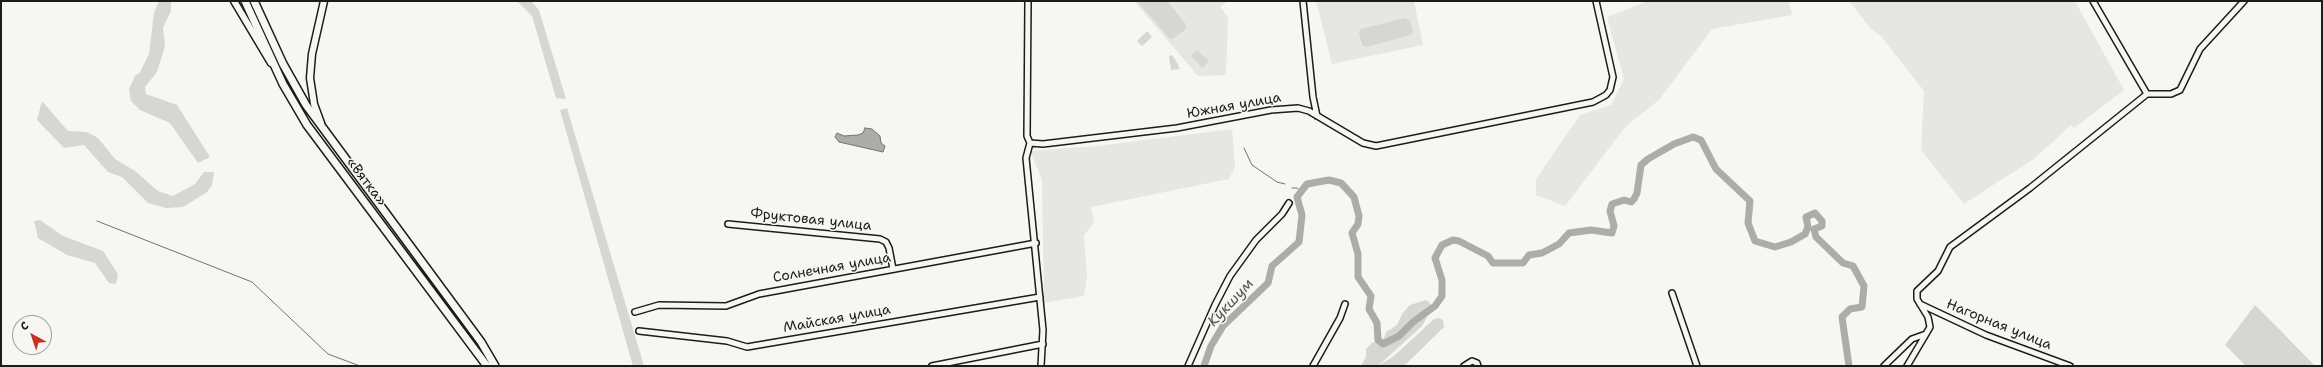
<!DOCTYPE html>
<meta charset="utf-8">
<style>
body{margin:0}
#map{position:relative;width:2323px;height:367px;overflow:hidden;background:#f6f6f2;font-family:"Shantell Sans",sans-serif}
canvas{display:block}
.frame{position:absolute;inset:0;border:2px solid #1c1c1c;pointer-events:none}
.north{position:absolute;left:12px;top:315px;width:40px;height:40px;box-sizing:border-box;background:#f6f6f2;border:1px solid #9f9f9c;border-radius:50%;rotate:320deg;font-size:11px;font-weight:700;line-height:16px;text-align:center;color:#1c1c1c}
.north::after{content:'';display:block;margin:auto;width:14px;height:18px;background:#c8321e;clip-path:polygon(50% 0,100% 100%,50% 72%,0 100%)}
</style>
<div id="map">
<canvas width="2323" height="367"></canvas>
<div class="frame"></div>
<div class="north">С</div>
</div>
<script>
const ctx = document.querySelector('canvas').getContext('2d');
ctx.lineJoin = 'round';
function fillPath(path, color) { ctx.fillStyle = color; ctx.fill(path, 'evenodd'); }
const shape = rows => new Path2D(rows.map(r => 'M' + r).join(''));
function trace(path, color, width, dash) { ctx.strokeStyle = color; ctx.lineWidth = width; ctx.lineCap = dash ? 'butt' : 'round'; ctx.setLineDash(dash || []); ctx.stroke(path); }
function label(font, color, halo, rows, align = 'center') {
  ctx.font = font + ' "Shantell Sans",sans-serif'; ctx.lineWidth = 3; ctx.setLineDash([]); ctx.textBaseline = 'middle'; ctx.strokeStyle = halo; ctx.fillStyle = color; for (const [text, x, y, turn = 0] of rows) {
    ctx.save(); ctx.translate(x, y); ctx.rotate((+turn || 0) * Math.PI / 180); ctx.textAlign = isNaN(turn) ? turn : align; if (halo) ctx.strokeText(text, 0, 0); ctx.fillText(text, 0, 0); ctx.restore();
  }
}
fillPath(shape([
 [1134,1,1228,1,1220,7,1228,17,1226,75,1198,76],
 [1316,1,1414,1,1423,45,1332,64],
 [1648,1,1789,1,1792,15,1712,29,1659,100,1626,126,1565,206,1536,195,1536,179,1580,115,1611,105,1624,79,1607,17],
 [1849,1,2075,1,2124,90,2074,128,2071,125,2035,158,1964,204,1921,150,1924,91,1880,35,1872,30],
 [1232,129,1235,167,1229,179,1091,207,1094,223,1084,235,1087,276,1084,296,1044,303,1042,180,1030,151,1098,146]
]), '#e6e6e2');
fillPath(shape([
 [159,1,171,1,171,11,163,28,165,46,157,72,145,87,146,94,177,105,210,157,198,163,170,123,140,110,131,101,129,89,135,76,140,72,149,54,154,13],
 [517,1,531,1,539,10,566,99,556,98,532,16],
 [1137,1,1167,1,1185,23,1186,29,1171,40],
 [1405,18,1410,21,1413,30,1411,35,1366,47,1362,45,1359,33,1361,29],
 [1147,31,1152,37,1142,46,1137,41],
 [1197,50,1209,61,1202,68,1191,56],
 [1172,55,1178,64,1179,69,1171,70,1169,56],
 [42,101,68,131,87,132,98,138,115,159,135,171,158,191,173,196,195,184,204,172,214,172,212,185,207,192,183,207,166,208,148,203,122,177,108,172,84,145,64,148,37,120],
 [567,108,644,366,633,366,560,110],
 [40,220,63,236,103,251,118,274,116,284,109,283,95,263,67,255,38,238,34,221],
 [1426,300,1429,302,1431,306,1430,312,1422,326,1378,366,1394,356,1434,319,1439,318,1443,320,1444,327,1404,366,1361,366,1366,357,1366,349,1372,343,1384,338,1386,332,1397,325,1402,314,1410,305],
 [2255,305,2280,330,2315,366,2246,366,2225,345]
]), '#d6d6d2');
const water = shape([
 [865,128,872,129,880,136,881,143,885,146,883,152,839,142,835,137,837,133,844,136,858,135,863,133,865,128]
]);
fillPath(water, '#acaca9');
trace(water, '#727271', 1);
trace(shape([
 [1244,148,1252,165,1277,182,1285,184],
 [1292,188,1297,188,1300,191],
 [97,221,252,282,328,354,360,366]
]), '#727271', 1);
trace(shape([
 [1204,366,1211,346,1223,326,1268,283,1272,266,1299,242,1302,215,1297,197,1307,184,1329,180,1341,183,1354,197,1359,216,1358,224,1352,233,1358,254,1358,277,1371,296,1369,309,1377,323,1378,340,1383,344,1399,336,1413,322,1435,306,1442,296,1442,280,1435,258,1442,245,1453,240,1459,241,1488,256,1493,263,1523,263,1529,255,1542,253,1559,244,1569,233,1591,230,1612,233,1614,226,1610,211,1612,204,1624,200,1631,202,1634,199,1637,193,1641,165,1648,159,1674,144,1693,137,1701,140,1716,169,1750,201,1748,223,1755,241,1775,247,1791,242,1805,234,1808,227,1806,217,1815,213,1822,221,1822,226,1814,229,1816,237,1843,263,1853,266,1864,286,1862,307,1850,309,1842,317,1849,366]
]), '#acaca9', 7);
const minor = shape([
 [1028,1,1027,136,1030,143],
 [1303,1,1313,97,1317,116],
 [2093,1,2147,94],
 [2147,94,2171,94,2180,90,2200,49,2244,1],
 [1030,143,1043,144,1177,128,1271,110,1298,108,1309,111,1363,143,1376,146,1593,102,1606,95,1610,90,1613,77,1596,1],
 [1030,143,1026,158,1043,330,1041,366],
 [728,224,880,239,886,242,889,248,893,269],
 [1672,293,1697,366],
 [1920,304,1986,335,2070,366],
 [635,312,659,305,726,306,759,294,1036,243],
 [639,331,727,341,747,347,1040,297],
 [932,366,1043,344],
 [1188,366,1215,305,1230,276,1256,240,1282,214,1289,203],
 [1313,366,1340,318,1345,304],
 [1464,366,1472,361,1477,363,1478,366],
 [1884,366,1912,339,1926,334,1930,327,1928,317,1917,299,1917,291,1938,271,1950,247,2030,188,2147,94],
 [1907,366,1926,334]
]);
const major = shape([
 [234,1,271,63],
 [321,123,314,104,310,78,312,54,324,1]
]);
const highway = shape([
 [245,1,283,84,307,125,487,366],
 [254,1,283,64,306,105,481,342,495,366]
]);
trace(minor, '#1c1c1c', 8);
trace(major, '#1c1c1c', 9);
trace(highway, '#1c1c1c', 10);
trace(minor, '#f6f6f2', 5);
trace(major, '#f6f6f2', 6);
trace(highway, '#f6f6f2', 7);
label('14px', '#1c1c1c', '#f6f6f2', [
 ["Южная улица",1234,106,-10],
 ["«Вятка»",366,182,53],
 ["Фруктовая улица",811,220,6],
 ["Солнечная улица",832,268,-10],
 ["Майская улица",837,319,-10],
 ["Нагорная улица",1999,325,22]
]);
label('italic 15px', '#565654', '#f6f6f2', [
 ["Кукшум",1231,303,-47]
]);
</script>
